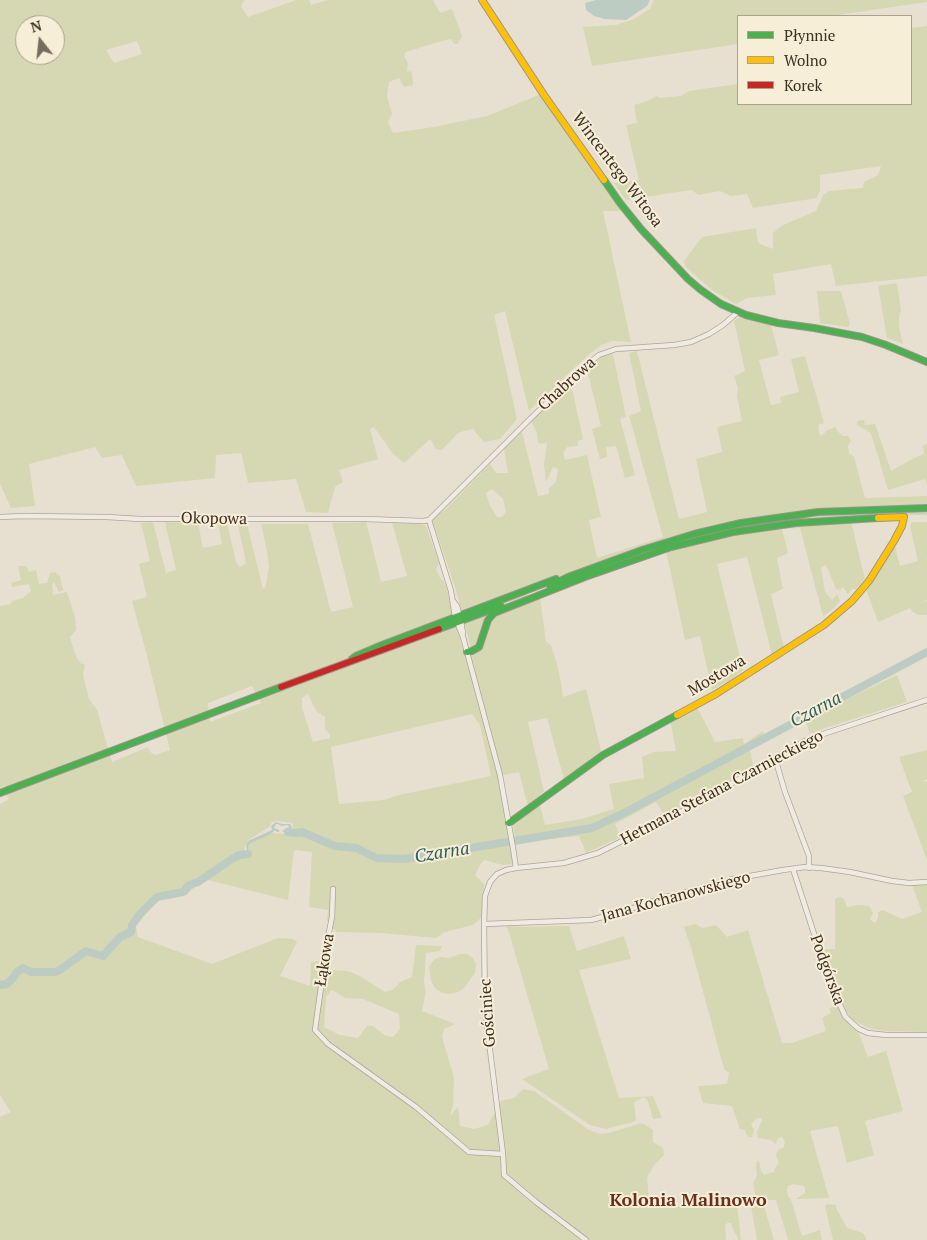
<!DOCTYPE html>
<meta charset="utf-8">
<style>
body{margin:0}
#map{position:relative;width:927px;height:1240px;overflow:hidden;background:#e7e0d1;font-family:"PT Serif",serif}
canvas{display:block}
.legend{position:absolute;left:737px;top:15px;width:175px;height:90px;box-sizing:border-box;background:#f7eed8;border:1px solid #ada18e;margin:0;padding:6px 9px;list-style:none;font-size:15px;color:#3d2e20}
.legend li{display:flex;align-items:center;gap:10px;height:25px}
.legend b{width:25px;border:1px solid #ada18e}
.north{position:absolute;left:15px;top:15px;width:50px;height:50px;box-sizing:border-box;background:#f7eed8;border:1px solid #ada18e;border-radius:50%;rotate:344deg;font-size:14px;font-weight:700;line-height:20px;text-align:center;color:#3d2e20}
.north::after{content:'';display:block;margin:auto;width:18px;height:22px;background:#786c5e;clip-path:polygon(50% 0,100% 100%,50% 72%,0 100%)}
</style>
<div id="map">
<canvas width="927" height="1240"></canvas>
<ul class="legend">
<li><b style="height:6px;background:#4caf50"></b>Płynnie</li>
<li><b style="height:6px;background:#ffc107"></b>Wolno</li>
<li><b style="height:6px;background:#c62828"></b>Korek</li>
</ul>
<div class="north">N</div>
</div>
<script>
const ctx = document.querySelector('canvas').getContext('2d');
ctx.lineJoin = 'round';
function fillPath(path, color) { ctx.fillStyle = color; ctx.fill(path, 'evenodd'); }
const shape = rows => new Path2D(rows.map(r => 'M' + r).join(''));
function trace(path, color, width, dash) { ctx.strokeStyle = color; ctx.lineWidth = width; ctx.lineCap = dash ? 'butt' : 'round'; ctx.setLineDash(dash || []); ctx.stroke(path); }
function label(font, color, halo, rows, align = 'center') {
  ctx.font = font + ' "PT Serif",serif'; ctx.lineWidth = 4; ctx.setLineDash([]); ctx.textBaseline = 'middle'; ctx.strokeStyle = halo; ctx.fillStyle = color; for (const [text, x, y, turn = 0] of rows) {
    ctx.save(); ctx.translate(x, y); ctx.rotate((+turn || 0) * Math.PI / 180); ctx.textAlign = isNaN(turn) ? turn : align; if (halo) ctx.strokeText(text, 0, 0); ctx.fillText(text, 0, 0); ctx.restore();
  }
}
fillPath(shape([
 [0,0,245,0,243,2,241,7,248,17,296,0,309,0,311,5,328,0,433,0,440,13,452,9,462,36,458,44,454,44,451,39,445,40,406,52,404,55,408,64,407,71,412,72,413,85,404,87,399,78,389,82,387,96,392,114,388,122,393,133,434,127,487,116,546,92,588,152,623,211,603,211,631,342,613,341,601,345,587,356,529,411,505,311,494,315,517,419,500,439,484,442,475,432,474,429,464,431,458,433,442,450,436,449,430,439,404,463,393,454,374,427,370,429,378,459,339,470,343,482,335,487,328,513,306,512,296,479,248,483,241,453,216,455,215,478,136,486,122,455,102,458,95,447,29,464,35,506,11,508,0,484],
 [25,25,55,25,55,55,25,55],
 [137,41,142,54,114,63,106,50],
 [654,0,927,0,927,2,830,16,738,16,738,44,592,66,583,27,616,25,632,20,650,9],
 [927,26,927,276,836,286,831,264,773,274,776,295,747,298,736,304,712,290,686,267,684,261,702,237,756,228,758,243,773,249,773,233,783,225,816,211,823,195,829,191,863,188,864,182,878,175,881,166,820,175,820,190,817,198,753,208,747,194,731,196,720,191,699,195,691,190,626,200,614,183,639,180,626,125,637,123,634,105,648,101,656,96,660,98,681,96,689,91,738,84,738,104,911,104,911,28],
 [897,283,901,311,899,317,899,327,903,344,887,338,878,286],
 [817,291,841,291,850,324,848,327,820,323],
 [740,317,771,325,779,355,759,360,771,405,781,403,780,397,799,392,791,359,805,356,824,423,818,425,819,434,822,436,827,430,836,427,837,431,843,436,848,436,851,441,848,446,849,453,854,457,865,498,927,496,927,506,840,508,812,510,761,517,697,531,664,540,526,589,527,597,626,558,667,545,710,532,750,524,786,518,837,513,927,511,927,515,884,515,883,519,851,521,865,579,855,590,853,588,848,594,843,587,840,590,836,589,828,569,825,565,821,568,825,592,832,600,837,594,840,601,833,609,823,616,800,528,782,529,788,553,777,558,783,589,771,594,784,648,772,655,747,557,717,564,743,670,732,679,712,690,700,636,685,640,666,551,632,561,629,564,614,569,611,569,601,572,540,598,546,642,551,645,557,664,561,682,563,697,586,689,601,751,564,779,547,718,528,722,544,791,528,806,519,772,503,775,499,762,495,762,502,790,513,864,503,865,484,860,480,865,475,875,484,884,484,915,473,925,445,932,436,938,381,933,336,932,327,921,328,910,309,907,312,852,294,850,288,900,208,880,195,887,187,895,159,898,136,926,138,937,212,964,278,938,293,939,297,942,280,976,310,986,311,962,328,960,330,970,347,971,358,975,385,992,394,989,400,982,412,977,416,945,442,946,440,951,426,953,424,982,426,992,422,1011,455,1024,444,1029,442,1037,454,1077,453,1105,450,1116,458,1107,460,1126,474,1129,488,1125,501,1101,514,1098,523,1089,534,1091,589,1130,600,1134,609,1133,642,1123,653,1130,653,1142,663,1148,664,1155,654,1165,647,1178,650,1208,737,1203,741,1240,738,1240,737,1236,733,1230,731,1223,727,1223,725,1226,726,1240,0,1240,0,1117,11,1112,0,1095,0,804,8,800,5,786,0,788,0,606,11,604,12,601,23,598,31,591,29,584,12,587,11,583,21,580,18,566,26,566,29,572,36,570,39,584,47,583,50,573,55,572,60,576,63,590,59,592,54,582,52,585,53,595,67,592,75,617,76,630,70,637,75,654,80,663,85,665,83,674,89,699,97,710,112,762,148,747,150,752,155,755,170,750,146,652,132,601,147,597,139,564,150,561,141,523,153,522,166,573,176,570,165,522,198,523,203,548,222,544,218,523,227,523,236,562,240,567,246,563,238,524,247,524,263,589,265,588,269,567,267,551,261,524,308,524,331,612,353,607,332,523,351,523,366,522,381,582,407,576,392,523,421,524,426,526,439,563,436,569,440,578,445,583,465,658,473,656,456,590,432,519,445,510,490,464,496,473,508,473,504,449,522,432,538,496,549,494,549,488,556,482,558,469,553,467,546,482,544,464,547,442,542,444,538,443,537,433,530,419,568,382,573,393,583,439,578,441,578,446,567,447,563,453,565,460,587,455,601,517,589,520,597,558,663,537,629,416,641,411,629,353,637,351,679,519,707,512,696,459,722,452,717,427,742,421,737,397,738,388,734,376,745,371,734,321],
 [492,489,503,499,506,512,502,517,497,517,489,504,486,493],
 [252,686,261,703,210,722,208,703],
 [308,694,316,711,325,717,325,729,330,735,330,738,313,742,302,708,302,698],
 [472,714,480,725,491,776,399,795,384,800,339,804,331,747],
 [278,821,292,823,294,829,286,834,272,833,251,843,248,846,249,854,244,856,239,855,239,851,244,853,245,846,250,839,269,827,272,822],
 [332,990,345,998,363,999,399,1014,400,1029,393,1037,386,1036,373,1026,367,1026,358,1038,340,1035,324,1027,326,997],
 [613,354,626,417,620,419,635,475,625,478,616,446,606,447,607,457,600,459,592,429,601,426,587,369,603,356],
 [864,420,865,425,875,424,891,471,912,459,924,454,923,445,927,444,927,486,925,479,888,490,871,433,857,425,857,421],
 [912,522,927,522,927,558,926,558,927,559,927,600,919,604,927,601,927,615,918,615,912,611,910,608,878,622,866,589,895,546,900,566,918,561,910,526],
 [897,675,907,702,822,729,810,734,805,719],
 [697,707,715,742,743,738,744,744,763,731,765,737,654,795,655,798,748,748,751,754,753,766,698,798,664,815,656,802,615,824,621,837,586,853,579,836,550,839,516,845,513,824,540,805,545,825,582,819,614,809,609,784,644,778,642,757,654,752,676,751,670,720,678,716,688,714],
 [927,750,927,779,923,781,927,782,927,860,903,796,912,792,899,757],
 [912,885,927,885,927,1032,885,1031,869,1028,854,1021,840,1004,819,949,835,949,835,899,839,897,844,899,847,907,858,905,869,906,873,913,870,919,873,922,876,922,878,918,878,912,883,910,902,919,922,912],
 [696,924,702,928,716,925,727,937,748,930,782,1043,792,1043,826,1031,822,1018,831,1013,829,1008,838,1006,844,1017,856,1026,868,1057,886,1051,903,1111,865,1121,874,1155,847,1163,838,1126,810,1131,829,1198,796,1199,805,1193,805,1188,803,1186,793,1184,788,1186,787,1190,788,1196,791,1200,802,1236,820,1230,822,1240,788,1240,776,1200,756,1200,753,1182,756,1178,757,1174,756,1167,757,1161,759,1161,761,1170,764,1175,774,1172,776,1166,779,1164,776,1155,778,1150,784,1147,785,1142,782,1137,778,1138,777,1142,775,1144,771,1140,758,1138,757,1132,762,1120,761,1118,757,1118,751,1124,754,1130,752,1137,749,1137,746,1134,745,1130,740,1129,732,1106,703,1103,698,1086,727,1084,729,1073,724,1069,692,951,684,927],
 [507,926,518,927,569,926,577,951,624,936,631,959,579,970,619,1098,653,1096,662,1118,653,1119,648,1101,644,1097,634,1102,636,1121,606,1129,590,1125,522,1079,549,1069],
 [460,954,466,954,473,958,476,964,475,973,464,988,458,992,450,994,442,993,435,988,431,981,429,966,435,959,441,957,448,958],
 [827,1204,836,1205,837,1210,847,1228,863,1233,866,1238,866,1240,833,1240,825,1206],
 [751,1206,764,1206,774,1240,757,1240]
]), '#d6d7b3');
fillPath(shape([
 [596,0,650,0,647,6,626,20,604,19,594,16,586,10,585,3],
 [276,822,282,824,290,824,292,827,289,831,297,833,287,834,282,831,289,827,288,825,281,826,278,824,276,824,274,828,279,830,279,832,277,832,275,830,272,833,267,836,251,843,248,846,249,854,244,856,239,855,246,853,247,850,246,844,250,840,257,837,272,830,271,826]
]), '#bcccc2');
trace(shape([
 [803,519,861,514,927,513],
 [758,525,789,521]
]), '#bcccc2', 1);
trace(shape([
 [288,832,297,833,302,832,335,846,356,848,377,858,404,859,592,828,622,814,927,652],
 [0,985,7,984,13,978,17,972,23,968,31,972,55,972,60,970,86,951,103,956,120,937,131,932,132,925,140,914,157,897,183,892,189,885,198,882,232,859,239,855,248,854]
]), '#bcccc2', 8);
const street = shape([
 [0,517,23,516,107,517,140,519,365,519,423,521,429,520],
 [429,520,530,419,584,367,599,355,616,349,674,345,691,342,709,334,723,325,738,312],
 [429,520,451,591,455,617,463,637,500,775,513,848,516,868],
 [454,602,457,606,461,621,463,633],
 [775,758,785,792,809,856,809,868],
 [793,869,829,980,845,1016,852,1023,859,1029,868,1033,886,1035,927,1035],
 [333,889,332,917,328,937,315,1030,328,1044,416,1107,469,1152,503,1154],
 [484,924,591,920,625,911,664,897,676,895,733,879,783,870,805,867,821,868,850,872,892,881,909,883,927,882],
 [586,1240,536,1202,504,1175,503,1154,485,1010,484,924,485,896,490,882,497,874,506,870,516,868,564,863,598,853,696,804,803,742,814,737,927,700]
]);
const fast = shape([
 [604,180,620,203,641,229,688,279,701,290,721,304,746,315,778,323,814,328,862,337,886,345,927,362],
 [550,586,568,577,642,550,694,534,741,523,818,512,927,508],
 [439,629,501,606],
 [467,652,472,651,479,647,488,620,494,613,585,577,671,547,733,532,796,523,878,518],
 [352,659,356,656,382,645,556,579],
 [0,793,281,687],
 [509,823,603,755,677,715]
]);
const slow = shape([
 [482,0,544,95,604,180],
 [677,715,716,694,824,625,852,601,869,581,894,541,902,526,904,517,878,518]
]);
const jam = shape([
 [281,687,439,629]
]);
trace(street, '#ada599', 6);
trace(fast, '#9c958a', 8);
trace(slow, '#9c958a', 8);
trace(jam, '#9c958a', 8);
trace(street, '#efebe3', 4.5);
trace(fast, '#4caf50', 6);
trace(slow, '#ffc107', 6);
trace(jam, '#c62828', 6);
label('16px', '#3d2e20', '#f7eed8', [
 ["Wincentego Witosa",617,170,53],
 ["Chabrowa",567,384,-42],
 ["Okopowa",214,519,1],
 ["Mostowa",717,676,-31],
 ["Hetmana Stefana Czarnieckiego",722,788,-28],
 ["Jana Kochanowskiego",676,897,-15],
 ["Łąkowa",325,960,-81],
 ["Podgórska",827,970,70],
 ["Gościniec",488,1013,-94]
]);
label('italic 18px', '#2f5d5a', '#f7eed8', [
 ["Czarna",816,710,-28],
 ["Czarna",442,853,-9]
]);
label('bold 18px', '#6b2e1e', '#f7eed8', [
 ["Kolonia Malinowo",688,1201]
]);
</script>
